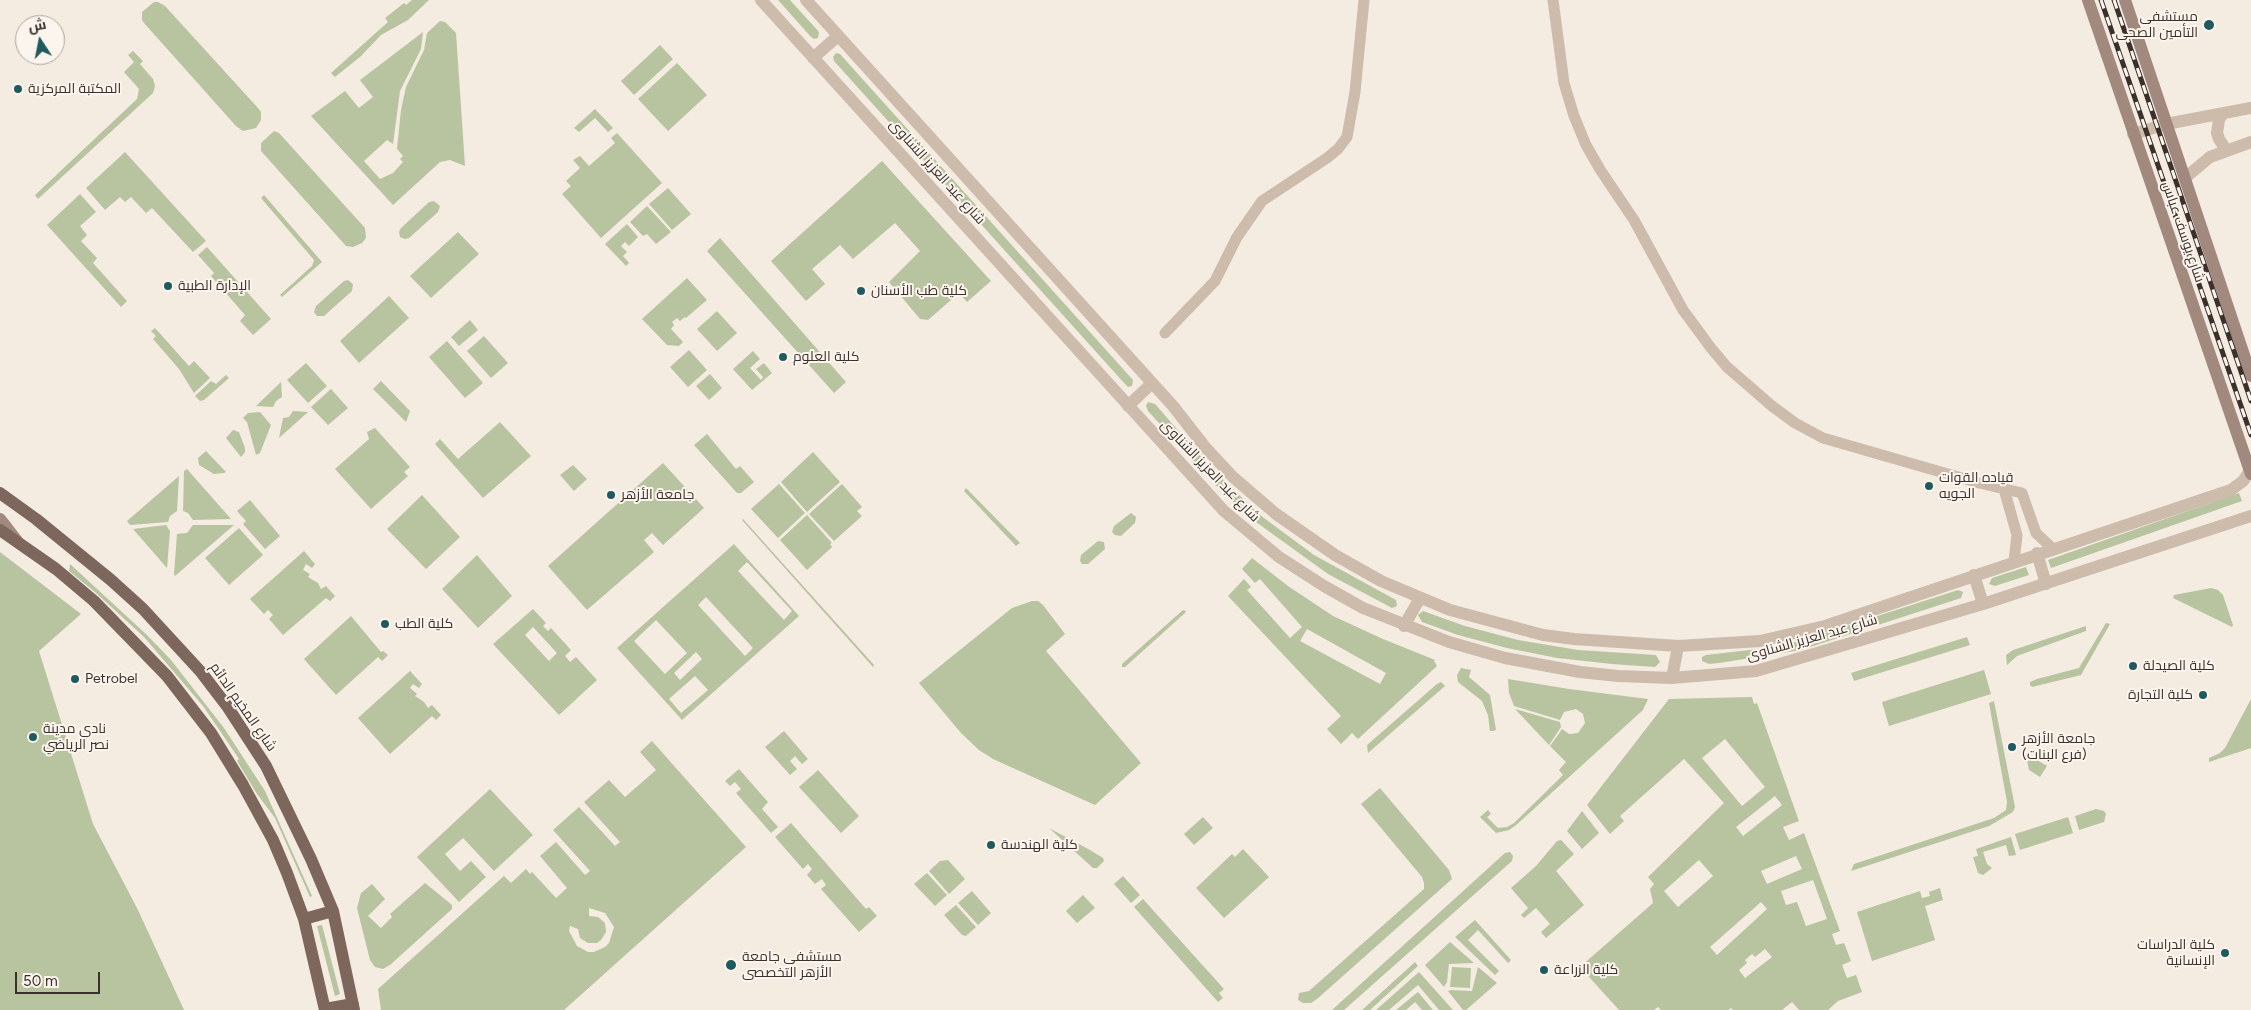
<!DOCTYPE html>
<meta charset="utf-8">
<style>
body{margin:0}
#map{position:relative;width:2251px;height:1010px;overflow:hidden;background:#f4ebe1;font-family:Figtree,Cairo,sans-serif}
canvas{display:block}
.north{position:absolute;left:15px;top:15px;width:50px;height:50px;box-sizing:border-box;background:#fbf5ee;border:1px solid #aea6a0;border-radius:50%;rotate:349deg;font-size:14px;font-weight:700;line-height:20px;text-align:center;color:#3b302b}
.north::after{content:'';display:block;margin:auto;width:18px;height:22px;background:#1f5a5e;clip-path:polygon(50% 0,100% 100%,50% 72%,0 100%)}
.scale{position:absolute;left:15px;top:972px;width:85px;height:22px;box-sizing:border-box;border:2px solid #3b302b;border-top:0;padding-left:6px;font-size:15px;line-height:18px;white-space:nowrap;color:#3b302b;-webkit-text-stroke:4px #fbf5ee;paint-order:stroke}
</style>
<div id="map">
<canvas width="2251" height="1010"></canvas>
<div class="north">ش</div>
<div class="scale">50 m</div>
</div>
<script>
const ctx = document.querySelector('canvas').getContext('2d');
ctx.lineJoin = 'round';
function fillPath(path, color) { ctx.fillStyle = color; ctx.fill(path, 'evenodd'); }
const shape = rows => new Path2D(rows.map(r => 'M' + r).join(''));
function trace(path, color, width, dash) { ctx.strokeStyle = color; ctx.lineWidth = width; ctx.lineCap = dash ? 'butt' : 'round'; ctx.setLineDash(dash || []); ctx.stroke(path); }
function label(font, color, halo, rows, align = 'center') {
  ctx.font = font + ' Figtree,Cairo,sans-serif'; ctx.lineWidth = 4; ctx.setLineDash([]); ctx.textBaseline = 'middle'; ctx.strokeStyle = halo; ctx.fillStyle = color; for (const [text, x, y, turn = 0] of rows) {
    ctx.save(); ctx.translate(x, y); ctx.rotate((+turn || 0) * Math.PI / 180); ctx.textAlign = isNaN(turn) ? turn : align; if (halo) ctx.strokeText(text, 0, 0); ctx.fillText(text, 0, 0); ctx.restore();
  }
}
fillPath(shape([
 [412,0,429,0,408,20,381,35,361,56,335,77,331,73,388,22,385,18,404,3,406,5],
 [778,0,790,0,819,32,818,38,814,39,811,37],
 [154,2,158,2,165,6,258,108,261,112,261,120,256,128,243,131,236,126,144,23,142,20,142,12],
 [440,21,445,22,456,33,465,166,450,160,440,162,393,205,311,116,345,91,359,108,373,97,360,80,423,32,421,49,400,91,393,144,387,140,364,161,380,179,393,173,403,162,400,159,403,156,397,149,401,110,406,87,424,50,427,33],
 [660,45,673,59,634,95,621,81],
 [133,51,143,61,140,64,153,79,155,86,153,93,38,199,35,195,137,99,139,89,124,72,134,62,128,55],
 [836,53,840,54,1133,380,1132,386,1128,387,1125,384,834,61,833,57],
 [677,63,707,95,668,131,638,99],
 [595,109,613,128,608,132,595,118,579,132,574,128],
 [274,131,279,133,365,228,366,238,362,243,353,247,346,246,261,151,261,143],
 [617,133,662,183,601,238,562,194,571,186,566,181,580,168,573,160,580,156,589,166,615,143,611,138],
 [125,152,206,241,193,252,152,208,146,213,131,197,125,202,120,197,105,210,86,188],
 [882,161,991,281,967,302,959,293,928,320,920,319,889,282,920,251,895,223,853,259,840,245,812,269,825,284,806,301,771,261],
 [668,188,691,214,672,230,649,204],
 [80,194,96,212,80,226,87,235,81,241,97,258,93,263,127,301,121,307,47,225],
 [264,195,322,262,282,297,280,295,312,266,314,260,261,198],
 [434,201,440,206,438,212,409,238,405,239,400,237,399,232,401,228,429,202],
 [647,206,671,232,656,244,647,234,643,236,630,222],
 [627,224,638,237,629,246,625,242,621,246,627,252,623,256,629,263,626,266,605,244],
 [458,232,479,254,431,298,410,276],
 [720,238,846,382,834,393,707,251],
 [207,247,271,319,253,335,240,321,245,315,211,276,214,273,198,255],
 [687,278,707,300,686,318,685,317,680,321,677,318,672,322,674,325,671,329,683,342,679,346,667,345,642,319],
 [348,280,353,284,352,291,324,316,317,316,314,312,316,306,344,281],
 [389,296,409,318,359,363,340,341],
 [717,311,737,333,717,351,697,329],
 [470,320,478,330,459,346,451,337],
 [155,328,189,366,194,361,210,378,194,393,179,369,153,339,156,336,151,331],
 [484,336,508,363,491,378,467,351],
 [447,341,483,383,465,398,429,357],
 [689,350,707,370,688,387,670,367],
 [753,351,760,359,750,368,761,380,763,377,756,369,764,363,772,373,752,390,733,369],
 [306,363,327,386,308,403,287,380],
 [710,374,722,388,709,400,696,386],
 [226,375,229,378,204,400,200,401,195,396,211,381,216,384],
 [381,381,410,411,406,422,373,389],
 [281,382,282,397,276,401,273,407,256,406],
 [331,389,348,408,328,425,311,407],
 [1148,402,1155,404,1210,467,1260,515,1314,555,1396,600,1397,606,1392,608,1328,574,1256,522,1218,488,1148,411,1146,406],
 [293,411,308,412,279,438,283,418,289,417],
 [260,412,271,425,260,453,256,455,247,422,243,418,248,413],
 [500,422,531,456,483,498,435,444,440,439,458,459],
 [375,428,410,467,404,472,408,476,371,509,335,469,369,439,367,432],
 [233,430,239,432,245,448,245,452,241,457,226,438],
 [707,434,736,469,740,466,754,482,741,493,737,493,694,445],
 [206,451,226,472,224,473,214,474,199,465,198,458],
 [813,452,840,482,807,512,781,482],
 [663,463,704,508,663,545,652,533,644,540,654,552,587,610,548,566],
 [573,465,587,479,574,491,560,475],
 [187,469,231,519,193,520,188,513,183,511,184,471],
 [179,476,177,511,170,516,168,522,130,525,127,521],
 [779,484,805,513,778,538,751,509],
 [842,484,862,507,857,511,862,516,834,541,809,514],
 [966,488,1020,543,1016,546,964,491],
 [2239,493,2242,501,2051,568,2048,560],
 [422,495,460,537,426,569,387,529],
 [250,500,280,536,265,549,243,524,246,521,237,511],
 [1131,513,1136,517,1135,523,1121,536,1115,535,1112,532,1114,526],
 [807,515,832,543,830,544,832,547,807,570,780,540],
 [743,519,874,665,873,667,742,520],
 [166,525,170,531,167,568,133,529],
 [193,525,234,525,175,576,174,574,177,534,187,533],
 [239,528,263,555,229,585,205,558],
 [1098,541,1104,542,1105,549,1088,564,1082,564,1080,561,1081,555],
 [734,544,799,616,682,720,617,648],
 [747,562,792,611,784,620,738,571],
 [706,597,753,648,745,656,698,605],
 [656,620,687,653,665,674,634,641],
 [696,652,702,659,680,680,674,673],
 [695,676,708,690,681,713,669,699],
 [304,551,315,564,312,568,306,564,303,570,310,574,308,577,318,583,321,589,326,586,335,596,330,601,326,598,283,635,269,619,273,615,268,610,264,614,250,599],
 [0,552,81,614,39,651,93,824,138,910,184,1010,0,1010],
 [477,555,512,596,478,628,442,589],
 [1252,558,1288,586,1333,616,1383,639,1435,660,1434,661,1437,666,1358,739,1352,733,1341,744,1327,729,1341,716,1228,596,1244,579,1251,587,1247,590,1290,638,1302,627,1260,579,1255,583,1242,569],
 [1307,629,1386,673,1380,684,1300,641],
 [70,564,147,635,171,660,224,728,265,791,312,896,310,897,275,818,257,794,237,761,239,759,235,753,203,706,144,637,95,592,69,571],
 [2026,567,2029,575,1995,586,1989,584,1992,578],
 [2211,588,2218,590,2223,595,2233,625,2232,627,2173,598,2174,595],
 [1958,590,1963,592,1961,598,1801,650,1719,663,1709,664,1702,661,1702,657,1706,655,1767,648,1800,641],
 [1032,601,1038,601,1043,605,1065,634,1046,651,1141,763,1095,805,993,759,979,750,961,733,919,683,1012,608],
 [533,609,546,623,543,626,548,631,551,628,571,650,565,656,570,662,576,657,597,680,559,715,493,644],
 [533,627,557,653,549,661,525,635],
 [1183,610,1186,611,1185,613,1125,667,1122,667,1122,664],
 [1423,611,1465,626,1518,640,1578,650,1656,655,1660,662,1655,667,1612,664,1557,658,1507,648,1458,635,1422,622,1418,615],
 [351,616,381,652,383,651,388,655,382,661,378,657,336,695,304,659],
 [2106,623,2110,624,2081,675,2032,687,2030,685,2030,682,2037,679,2079,668],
 [2086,626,2086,631,2017,656,2007,665,2006,655,2013,650],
 [1967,637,1970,645,1854,681,1851,673],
 [1461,668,1471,670,1469,677,1490,695,1496,730,1493,731,1490,731,1488,715,1482,701,1458,682,1457,675],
 [1984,670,1991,694,1889,726,1882,702],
 [410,671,422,684,419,688,413,684,410,688,417,694,415,696,424,702,428,708,432,705,441,715,436,720,432,716,390,754,358,718],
 [1508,679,1569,689,1648,699,1643,710,1515,826,1509,830,1496,833,1480,817,1488,810,1491,814,1487,817,1498,828,1507,827,1514,823,1563,775,1559,770,1566,762,1550,746,1560,732,1562,729,1569,734,1578,733,1585,723,1583,714,1576,709,1564,712,1560,720,1514,706,1509,693],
 [1441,682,1445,686,1368,753,1367,745,1437,684],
 [1752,697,1754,704,1757,703,1799,821,1783,827,1789,840,1804,833,1840,931,1832,934,1836,945,1844,943,1851,961,1842,965,1847,978,1856,975,1862,992,1838,1001,1828,1010,1799,1010,1792,1002,1782,1010,1733,1010,1731,1008,1728,1010,1661,1010,1658,1007,1654,1010,1619,1010,1580,967,1653,903,1650,889,1654,884,1648,877,1724,803,1684,759,1620,816,1624,821,1610,834,1587,805,1669,699],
 [1725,739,1765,787,1742,806,1702,758],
 [1775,796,1782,805,1743,836,1736,827],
 [1796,856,1802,869,1767,884,1761,871],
 [1699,860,1713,876,1678,907,1664,891],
 [1813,880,1827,919,1806,926,1797,902,1786,905,1781,891],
 [1761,902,1767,909,1717,955,1710,947],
 [1765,949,1772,957,1745,978,1739,970,1747,963,1745,960,1752,954,1755,957],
 [2251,699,2251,748,2209,762,2209,758,2220,753,2225,748],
 [1994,701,2015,807,2013,812,1989,826,1851,871,1854,864,1994,818,2006,810,2007,802,1989,703],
 [1515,709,1560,722,1561,727,1549,745],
 [784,731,808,759,802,764,795,756,790,761,797,769,790,775,765,747],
 [652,741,746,847,564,1010,381,1010,378,989,504,876,511,883,526,869,530,874,532,872,556,898,567,888,540,856,556,842,585,875,590,871,553,830,579,807,615,846,620,842,584,802,609,780,625,797,656,770,640,752],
 [589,908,605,913,614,927,609,943,605,947,594,952,588,952,577,946,569,931,570,926,578,929,580,938,588,943,597,943,601,940,606,932,605,923,598,917,589,916],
 [2029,755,2047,766,2040,777,2029,770,2026,756],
 [739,769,768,802,762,809,778,827,771,833,736,793,741,789,735,782,730,786,725,781],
 [818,770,859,816,841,833,799,787],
 [1380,788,1449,870,1452,879,1317,999,1311,1003,1303,1003,1298,1000,1299,993,1309,991,1424,889,1424,883,1422,877,1361,804],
 [490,789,533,835,494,871,463,838,445,854,460,871,471,861,486,877,459,902,417,857],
 [2096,809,2104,811,2106,814,2104,822,2079,830,2075,816],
 [1582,811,1599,833,1582,849,1567,831],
 [1203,817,1213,828,1194,845,1184,834],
 [2068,817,2073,833,2020,850,2015,834],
 [791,823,866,909,869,907,877,916,859,932,821,889,826,885,822,879,815,884,807,875,812,869,808,864,803,869,775,837],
 [1049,828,1090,850,1103,858,1104,861,1097,868,1093,868],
 [2011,837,2016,855,2009,856,2006,845,1983,852,1987,864,1992,868,1983,875,1978,873,1973,857,1978,856,1976,849],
 [1561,840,1574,854,1556,871,1584,905,1546,938,1541,932,1550,924,1536,908,1524,918,1521,915,1528,908,1511,888,1536,866,1557,841],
 [1243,849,1269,877,1224,918,1196,888,1232,854,1235,857],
 [1510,852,1513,856,1512,861,1344,1010,1332,1010,1505,853],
 [948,860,965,879,949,894,929,871,940,861],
 [927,873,947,895,935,906,914,884],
 [1123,876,1140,895,1131,903,1114,884],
 [425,883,452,905,452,909,390,965,383,969,375,967,370,960,357,908,361,893,372,884,385,899,368,916,381,928,392,917,390,914],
 [1940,888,1943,900,1925,906,1935,940,1872,961,1857,912,1920,891,1922,898,1930,896,1929,892],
 [972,891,991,913,978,925,958,903],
 [1083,895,1095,908,1077,923,1066,911],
 [1143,899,1224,989,1219,993,1223,998,1218,1002,1134,907],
 [956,905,976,927,966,936,962,935,944,915],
 [1475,920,1511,960,1508,963,1478,930,1468,940,1499,971,1495,975,1455,937],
 [322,925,340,994,335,996,317,926],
 [1450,942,1474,963,1449,964,1447,982,1444,987,1425,965],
 [1415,962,1418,966,1370,1010,1362,1010],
 [1452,967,1471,968,1470,988,1450,987],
 [1478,967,1497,983,1466,1010,1463,1010,1448,991,1451,990,1472,991],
 [1419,972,1453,1010,1439,1010,1418,985,1389,1010,1376,1010],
 [1418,992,1433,1010,1422,1010,1415,1002,1406,1010,1396,1010]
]), '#b8c4a0');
trace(shape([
 [1553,0,1564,83,1574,116,1586,145,1601,171,1634,220,1683,310,1711,348,1727,367,1772,406,1795,423,1823,438,1979,483,2022,493,2036,533,2052,548],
 [1165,333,1215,281,1237,237,1262,201,1327,158,1338,149,1347,137,1355,92,1364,0],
 [2004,489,2017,535,2014,561]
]), '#cdbbac', 11);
trace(shape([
 [761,0,1224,511,1279,557,1324,586,1363,608,1449,642,1505,658,1580,672,1618,676,1672,678,1756,671,1983,604,2251,516],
 [806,0,1173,406,1205,447,1233,477,1276,514,1335,555,1381,581,1450,610,1543,635,1574,639,1678,646,1760,641,1825,626,2231,490,2243,481,2250,471],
 [813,58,838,36],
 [2222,115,2219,120,2217,133,2219,139,2226,150],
 [2133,134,2166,124,2251,108],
 [2185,178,2210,157,2251,142],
 [1128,406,1152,383],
 [2037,553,2046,584],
 [1974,575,1983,604],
 [1404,626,1420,598],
 [1672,678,1678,646]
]), '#cdbbac', 12);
trace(shape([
 [2088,0,2251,474],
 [2125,0,2251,376],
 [0,519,17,541]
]), '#a18a7d', 12);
trace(shape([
 [0,493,36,519,111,580,143,609,201,672,227,706,266,766,311,859,333,911,354,1010],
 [0,530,56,569,94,601,167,676,211,733,243,785,273,840,287,873,304,919,325,1010],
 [304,919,333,911],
 [325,1009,353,1004]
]), '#7d675c', 12);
const rail = shape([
 [2101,0,2251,435],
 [2114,0,2251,401]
]);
trace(rail, '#3b302b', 5);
trace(rail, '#fbf5ee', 3, [9]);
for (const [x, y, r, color] of [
 [2209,25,6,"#1f5a5e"],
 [18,89,5,"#1f5a5e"],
 [168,286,5,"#1f5a5e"],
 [861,291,5,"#1f5a5e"],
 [783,357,5,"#1f5a5e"],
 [1929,486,5,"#1f5a5e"],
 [611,495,5,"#1f5a5e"],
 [385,624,5,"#1f5a5e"],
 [2133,666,5,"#1f5a5e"],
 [75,679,5,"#1f5a5e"],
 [2203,695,5,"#1f5a5e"],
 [33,737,5,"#1f5a5e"],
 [2012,747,5,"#1f5a5e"],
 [991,845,5,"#1f5a5e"],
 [2225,953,5,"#1f5a5e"],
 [731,965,6,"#1f5a5e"],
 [1544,970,5,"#1f5a5e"]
]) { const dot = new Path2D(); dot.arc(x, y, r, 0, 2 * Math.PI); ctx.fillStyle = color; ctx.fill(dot); trace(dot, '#fbf5ee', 2); }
label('14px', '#3b302b', '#fbf5ee', [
 ["مستشفى",2198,17,"right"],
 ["التأمين الصحى",2198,33,"right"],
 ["المكتبة المركزية",28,89],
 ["الإدارة الطبية",178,286],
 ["كلية طب الأسنان",871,291],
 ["كلية العلوم",793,357],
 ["قياده القوات",1939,478],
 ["الجويه",1939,494],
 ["جامعة الأزهر",621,495],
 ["كلية الطب",395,624],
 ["كلية الصيدلة",2143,666],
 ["Petrobel",85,679],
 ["كلية التجارة",2193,695,"right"],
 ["نادي مدينة",43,729],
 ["نصر الرياضي",43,745],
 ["جامعة الأزهر",2022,739],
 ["(فرع البنات)",2022,755],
 ["كلية الهندسة",1001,845],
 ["كلية الدراسات",2215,945,"right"],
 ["الإنسانية",2215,961,"right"],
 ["مستشفى جامعة",742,957],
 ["الأزهر التخصصى",742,973],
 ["كلية الزراعة",1554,970]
], 'left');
label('14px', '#3b302b', '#fbf5ee', [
 ["شارع عبد العزيز الشناوى",937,172,48],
 ["شارع يوسف عباس",2183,232,71],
 ["شارع عبد العزيز الشناوى",1210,471,46],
 ["شارع عبد العزيز الشناوى",1812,638,-16],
 ["شارع المخيم الدائم",243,707,55]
]);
</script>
